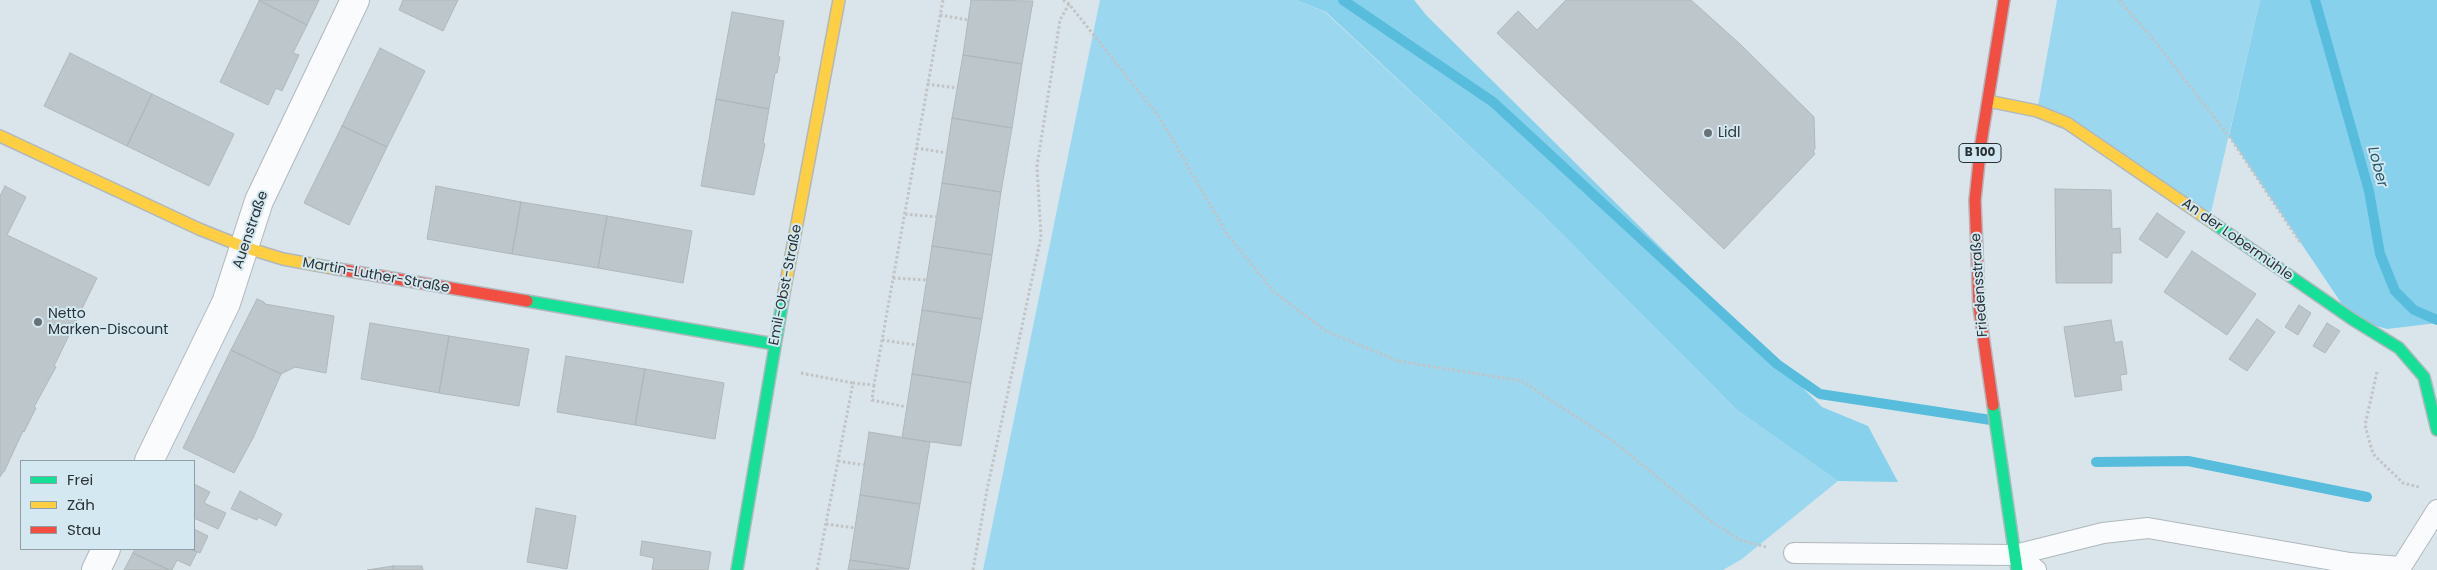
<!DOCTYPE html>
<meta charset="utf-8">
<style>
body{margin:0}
#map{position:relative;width:2437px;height:570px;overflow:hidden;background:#dae5eb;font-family:Poppins,sans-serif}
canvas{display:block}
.legend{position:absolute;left:20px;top:460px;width:175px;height:90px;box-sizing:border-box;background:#d4e8f1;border:1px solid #909fa6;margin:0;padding:6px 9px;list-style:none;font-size:15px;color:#2a3235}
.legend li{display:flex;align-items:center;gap:10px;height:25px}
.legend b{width:25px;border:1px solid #909fa6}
</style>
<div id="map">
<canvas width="2437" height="570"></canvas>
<ul class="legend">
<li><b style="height:6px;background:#16e098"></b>Frei</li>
<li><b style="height:6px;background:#ffcf43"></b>Zäh</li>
<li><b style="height:6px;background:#f24e42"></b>Stau</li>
</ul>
</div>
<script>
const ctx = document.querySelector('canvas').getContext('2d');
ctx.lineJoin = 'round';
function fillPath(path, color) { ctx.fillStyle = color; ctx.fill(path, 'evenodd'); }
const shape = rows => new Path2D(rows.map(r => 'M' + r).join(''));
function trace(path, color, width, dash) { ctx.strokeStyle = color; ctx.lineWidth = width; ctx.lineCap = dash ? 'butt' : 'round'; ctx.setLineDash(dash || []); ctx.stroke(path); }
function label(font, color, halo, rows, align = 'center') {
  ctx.font = font + ' Poppins,sans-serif'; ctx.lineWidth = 4; ctx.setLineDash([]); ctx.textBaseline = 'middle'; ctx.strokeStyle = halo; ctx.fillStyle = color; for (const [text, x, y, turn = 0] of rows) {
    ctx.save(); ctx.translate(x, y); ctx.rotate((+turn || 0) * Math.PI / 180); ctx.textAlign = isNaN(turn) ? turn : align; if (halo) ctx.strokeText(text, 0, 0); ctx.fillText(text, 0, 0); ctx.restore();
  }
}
fillPath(shape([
 [1100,0,1296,0,1325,12,1542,214,1737,410,1838,481,1742,559,1723,570,983,570],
 [2057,0,2260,0,2209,221,2037,111]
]), '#9bd8f0');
fillPath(shape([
 [1296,0,1414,0,1427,16,1822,407,1868,426,1898,482,1838,481,1737,410,1542,214,1326,12],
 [2260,0,2437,0,2437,323,2387,329,2352,319,2229,136]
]), '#88d1ec');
trace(shape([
 [1343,0,1493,102,1777,364,1820,394,1991,420],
 [2315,0,2369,191,2380,254,2395,291,2414,310,2437,320],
 [2096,462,2188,461,2367,497]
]), '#58bcdc', 10);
const building = shape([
 [259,0,319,0,307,25,259,0],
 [403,0,458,0,443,31,399,10,403,0],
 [971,0,1033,1,1022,64,963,55,971,0],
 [1566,0,1691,0,1740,44,1814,117,1815,149,1813,151,1815,154,1724,249,1497,33,1518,11,1537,30,1566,0],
 [259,1,307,25,293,53,299,55,282,91,276,88,268,105,220,82,259,1],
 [732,12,784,21,778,56,780,57,777,73,775,73,769,109,716,99,732,12],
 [380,48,425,71,387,147,342,126,380,48],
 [70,53,152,94,127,146,44,106,70,53],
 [963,55,1022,64,1012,128,952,118,963,55],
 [152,94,234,134,209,186,127,146,152,94],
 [716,99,769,109,763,143,765,144,754,195,701,186,716,99],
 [952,118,1012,128,1001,192,942,183,952,118],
 [342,126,387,147,349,225,304,203,342,126],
 [942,183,1001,192,992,255,932,246,942,183],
 [5,186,26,197,7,235,97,278,54,366,56,367,34,407,36,408,24,432,23,431,4,472,3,472,0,477,0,196,5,186],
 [436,186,521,202,512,254,427,239,436,186],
 [2055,189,2111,190,2112,229,2120,228,2121,253,2112,253,2112,283,2056,283,2055,189],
 [521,202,607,216,598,268,512,254,521,202],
 [2157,213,2185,232,2167,258,2139,239,2157,213],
 [607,216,692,231,683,283,598,268,607,216],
 [932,246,992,255,982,319,922,310,932,246],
 [2192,251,2256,294,2227,335,2164,292,2192,251],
 [257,299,264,302,265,304,334,316,326,373,295,367,281,374,231,350,257,299],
 [2299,305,2311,313,2298,335,2285,327,2299,305],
 [922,310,982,319,971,383,912,374,922,310],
 [2257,319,2275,332,2247,371,2229,359,2257,319],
 [2111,320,2115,343,2122,341,2127,374,2120,375,2122,390,2075,397,2064,327,2111,320],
 [370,323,449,336,439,393,361,379,370,323],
 [2327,323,2340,331,2325,353,2313,346,2327,323],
 [449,336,529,349,519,406,439,393,449,336],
 [231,350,281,374,253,438,234,473,183,448,231,350],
 [566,356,645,369,635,425,557,412,566,356],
 [645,369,724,383,715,439,635,425,645,369],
 [912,374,971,383,961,446,902,438,912,374],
 [869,432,930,442,920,504,860,495,869,432],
 [194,484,210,492,204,503,226,513,218,529,194,518,194,484],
 [240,491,282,514,276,526,258,517,257,520,231,509,240,491],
 [860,495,920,504,909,569,850,560,860,495],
 [536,508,576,516,567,569,527,562,536,508],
 [194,529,208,536,200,553,190,549,194,549,194,529],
 [642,541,711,552,708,570,652,570,654,558,640,555,642,541],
 [135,549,190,549,197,552,190,566,177,560,172,570,169,570,133,553,135,549],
 [133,553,169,570,124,570,133,553],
 [850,560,909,569,848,570,850,560],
 [393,566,422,566,423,570,393,570,393,566],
 [393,566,393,570,367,570,393,566]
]);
fillPath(building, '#bdc6ca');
trace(building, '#afb7bb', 1);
const lane = shape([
 [1794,553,2015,555,2103,533,2148,528,2350,563,2401,567,2437,510],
 [2015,555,2036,570]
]);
const street = shape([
 [149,461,226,303,259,201,355,0],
 [96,570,106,549]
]);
const fast = shape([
 [2216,225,2352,319,2399,348,2424,377,2437,430],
 [527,301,774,344],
 [1993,405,2017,570],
 [737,570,784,293]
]);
const slow = shape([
 [1988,101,2037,111,2067,123,2216,225],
 [0,136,199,229,244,247,283,259,338,269],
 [784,293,839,0]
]);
const jam = shape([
 [338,269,527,301],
 [1993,405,1979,307,1975,200,1981,143,2004,0]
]);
trace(lane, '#b0b8bd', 22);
trace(street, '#b0b8bd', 30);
trace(fast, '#b0b8bd', 14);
trace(slow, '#b0b8bd', 14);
trace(jam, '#b0b8bd', 14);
trace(shape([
 [1063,0,1069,4,1160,118,1227,234,1274,292,1326,331,1398,361,1522,381,1613,441,1712,522,1740,540,1766,547],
 [2119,0,2153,39,2229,136,2300,242],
 [940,15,968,20],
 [927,84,957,88],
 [916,148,947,153],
 [905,214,937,217],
 [893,278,926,280],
 [882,340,916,345],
 [2377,372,2365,425,2373,454,2403,483,2419,487],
 [801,373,853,383],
 [874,385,872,400,907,407],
 [838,461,864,465],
 [826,524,855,528],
 [817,570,853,383,874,385,943,0],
 [973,570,987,490,1041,237,1037,166,1060,20,1069,4]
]), '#c1c3c5', 3, [2.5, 2.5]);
trace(lane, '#f9fbfc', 20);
trace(street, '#f9fbfc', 28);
trace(fast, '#16e098', 11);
trace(slow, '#ffcf43', 11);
trace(jam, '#f24e42', 11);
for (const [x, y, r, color] of [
 [1708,133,5,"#687175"],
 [38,322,5,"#687175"]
]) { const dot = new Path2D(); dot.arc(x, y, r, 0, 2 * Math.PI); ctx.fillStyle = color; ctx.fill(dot); trace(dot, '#d4e8f1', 2); }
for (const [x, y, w] of [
 [1980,153,42]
]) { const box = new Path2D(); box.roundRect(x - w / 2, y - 9.5, w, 19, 4); ctx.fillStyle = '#d4e8f1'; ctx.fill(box); trace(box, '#2a3235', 1); }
label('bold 12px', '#2a3235', null, [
 ["B 100",1980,153]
]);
label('14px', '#2a3235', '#d4e8f1', [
 ["Lidl",1718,133],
 ["Netto",48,314],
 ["Marken-Discount",48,330]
], 'left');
label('14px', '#2a3235', '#d4e8f1', [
 ["Auenstraße",251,230,-71],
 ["An der Lobermühle",2237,240,35],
 ["Martin-Luther-Straße",376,276,10],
 ["Emil-Obst-Straße",786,285,-79],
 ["Friedensstraße",1980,285,-94]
]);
label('italic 15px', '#27596c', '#d4e8f1', [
 ["Lober",2377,167,75]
]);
</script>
